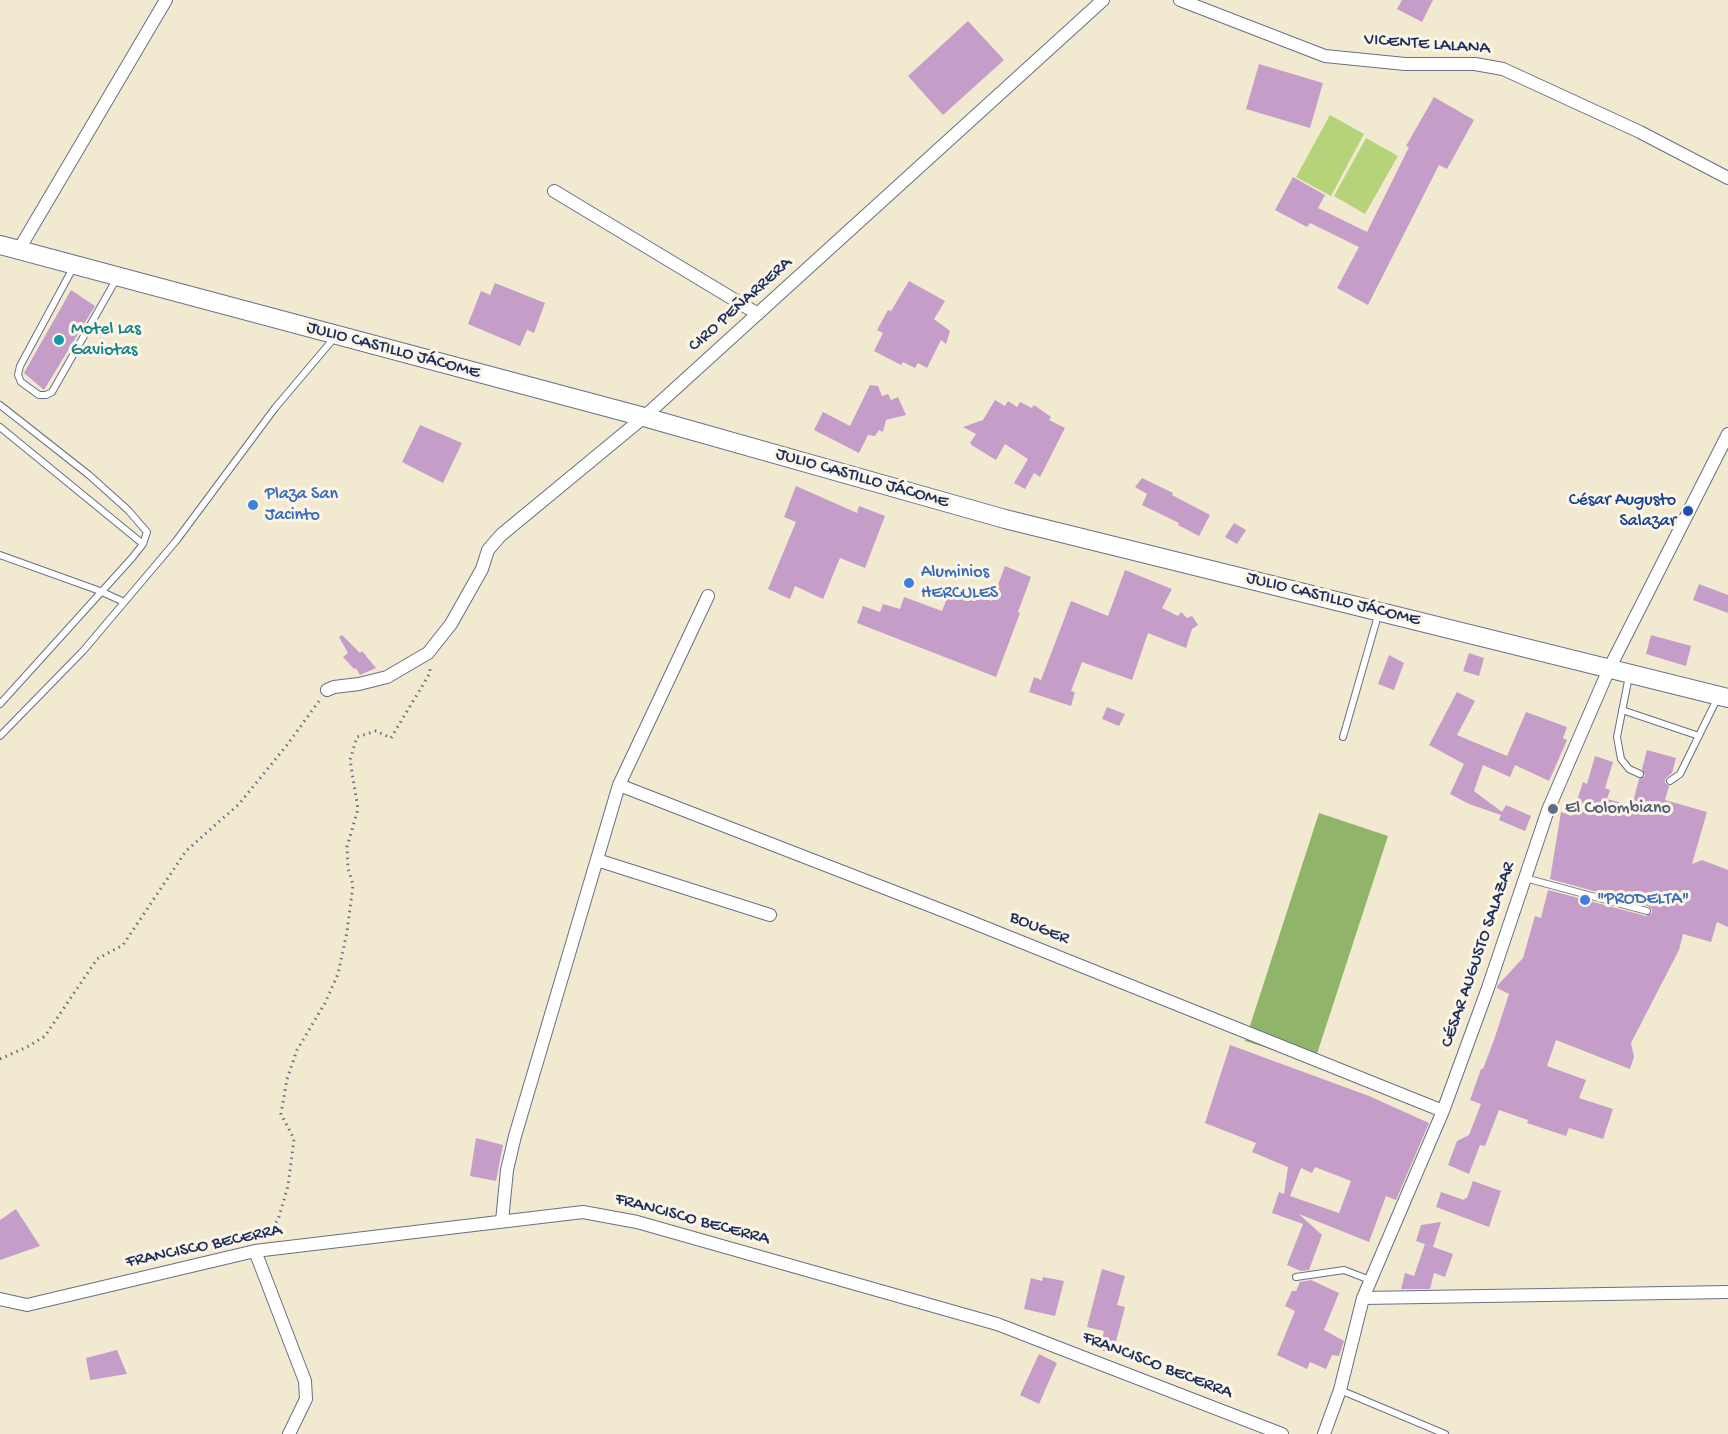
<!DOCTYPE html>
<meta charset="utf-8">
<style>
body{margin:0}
canvas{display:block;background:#f1ead0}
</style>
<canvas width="1728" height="1434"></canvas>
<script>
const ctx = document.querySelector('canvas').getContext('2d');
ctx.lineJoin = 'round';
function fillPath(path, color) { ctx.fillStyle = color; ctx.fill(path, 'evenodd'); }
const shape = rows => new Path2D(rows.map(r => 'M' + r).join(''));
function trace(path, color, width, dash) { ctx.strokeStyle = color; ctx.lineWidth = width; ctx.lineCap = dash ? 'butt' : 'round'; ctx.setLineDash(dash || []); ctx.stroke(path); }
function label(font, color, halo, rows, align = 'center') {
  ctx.font = font + ' "Gochi Hand",sans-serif'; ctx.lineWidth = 6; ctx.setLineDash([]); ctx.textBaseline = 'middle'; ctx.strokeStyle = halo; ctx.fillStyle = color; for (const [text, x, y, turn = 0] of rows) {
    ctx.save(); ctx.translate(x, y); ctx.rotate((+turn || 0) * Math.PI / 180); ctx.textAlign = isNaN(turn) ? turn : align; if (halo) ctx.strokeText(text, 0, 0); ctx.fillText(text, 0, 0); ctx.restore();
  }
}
fillPath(shape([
 [1330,115,1364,134,1331,196,1296,177],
 [1366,138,1398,156,1365,214,1334,196]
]), '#b6d37a');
fillPath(shape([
 [1319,813,1388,836,1314,1063,1245,1041]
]), '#90b56a');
fillPath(shape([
 [1402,0,1433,0,1422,22,1397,9],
 [968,21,1004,60,943,115,908,76],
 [1259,64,1323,83,1310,128,1246,109],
 [1434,97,1474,120,1447,169,1439,165,1368,305,1337,288,1359,247,1310,223,1307,227,1275,210,1293,177,1325,195,1318,208,1367,232,1409,147,1406,146],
 [909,281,945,301,934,319,950,331,946,344,941,340,927,368,918,363,915,368,903,362,901,365,874,351,883,333,877,330,888,310,891,311],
 [495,283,545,303,534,333,527,330,520,346,468,324,481,291,490,295],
 [71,290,95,306,44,390,24,373],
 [870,385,878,386,882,396,888,394,891,400,898,397,906,415,886,420,883,432,879,430,875,436,868,435,859,453,814,430,823,412,850,426],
 [995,400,1005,406,1008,401,1017,407,1020,402,1032,408,1034,405,1051,417,1049,420,1065,428,1040,477,1034,473,1025,489,1014,483,1028,459,1005,444,996,460,973,446,970,443,976,434,963,427,983,420],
 [420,425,462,443,443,483,402,462],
 [1142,478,1173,493,1172,495,1210,515,1199,536,1178,525,1179,523,1142,505,1147,494,1135,487],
 [796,486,857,513,859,506,885,516,865,568,840,558,823,599,795,586,790,599,768,589,796,522,784,517],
 [1234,523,1246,530,1237,544,1225,537],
 [1005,566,1031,577,1018,612,1020,613,996,677,857,623,863,606,880,612,883,604,900,609,904,597,942,611,952,585,992,601],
 [1125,570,1172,589,1162,608,1178,616,1181,612,1187,618,1192,616,1198,625,1192,629,1186,648,1148,633,1132,680,1082,662,1071,691,1075,692,1071,706,1029,692,1034,677,1041,680,1071,601,1108,616],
 [1699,584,1728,595,1728,613,1693,600],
 [342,635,360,653,362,651,376,668,360,675,356,668,354,669,343,657,348,653,339,637],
 [1651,635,1691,646,1686,666,1646,654],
 [1469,653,1484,658,1479,676,1463,671],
 [1389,655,1404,663,1394,690,1378,684],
 [1457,692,1475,701,1457,735,1507,756,1526,712,1567,727,1563,738,1567,740,1549,781,1515,765,1510,777,1483,765,1474,791,1502,812,1506,805,1531,816,1525,831,1499,820,1501,815,1469,804,1450,794,1464,764,1429,745],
 [1107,707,1125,714,1119,726,1102,719],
 [1647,750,1676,758,1672,773,1665,779,1665,783,1669,786,1665,800,1707,812,1692,864,1702,860,1728,870,1728,927,1717,922,1711,942,1683,934,1679,950,1631,1043,1634,1057,1630,1069,1556,1040,1547,1066,1586,1080,1579,1098,1613,1109,1603,1139,1569,1128,1566,1136,1527,1123,1528,1120,1499,1110,1485,1146,1480,1145,1469,1174,1448,1165,1457,1141,1469,1135,1481,1104,1470,1100,1481,1069,1483,1069,1494,1040,1509,994,1497,988,1497,986,1523,958,1535,916,1541,918,1548,890,1646,916,1652,913,1652,909,1648,906,1550,879,1561,812,1572,816,1583,782,1587,784,1595,756,1613,762,1605,788,1610,790,1607,799,1632,806,1639,779,1645,776,1642,769],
 [1230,1045,1369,1096,1429,1123,1396,1200,1386,1196,1369,1242,1299,1214,1322,1235,1309,1270,1301,1271,1287,1265,1303,1224,1272,1213,1279,1192,1284,1194,1288,1167,1252,1152,1256,1143,1205,1123],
 [1315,1167,1351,1181,1339,1213,1290,1196,1301,1168,1312,1173],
 [476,1138,503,1145,496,1181,470,1176],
 [1473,1181,1501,1191,1489,1227,1436,1207,1441,1192,1464,1200,1465,1198,1467,1198],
 [16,1209,40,1246,0,1260,0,1220],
 [1441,1222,1433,1247,1416,1241,1421,1225],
 [1425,1244,1453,1254,1445,1277,1434,1273,1430,1289,1401,1289,1405,1273,1414,1276],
 [1102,1269,1125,1276,1117,1305,1125,1307,1113,1353,1100,1350,1104,1331,1087,1327],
 [1043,1277,1064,1281,1055,1316,1024,1309,1031,1278,1042,1281],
 [1311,1280,1339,1293,1324,1330,1344,1341,1339,1356,1332,1355,1326,1369,1310,1362,1307,1369,1277,1355,1295,1311,1285,1306,1292,1291,1296,1291,1300,1282],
 [117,1350,127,1374,90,1380,86,1358],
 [1039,1354,1057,1363,1039,1404,1020,1395]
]), '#c49ec8');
const lane = shape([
 [73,268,20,366,18,375,21,382,39,395,46,395,52,392,117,278],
 [0,405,89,475,128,510,147,532,143,544,132,558,0,704],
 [0,427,143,544],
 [0,555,100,591,124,602],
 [1629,676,1617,737,1621,759,1629,769,1640,774],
 [1622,710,1699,736],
 [0,736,83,651,176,541,275,408,335,337],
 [1343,737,1379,612],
 [1670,781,1680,774,1717,699],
 [1525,878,1647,911],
 [1296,1277,1344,1270,1370,1280],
 [1340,1390,1445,1434]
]);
const street = shape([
 [1180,0,1325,56,1405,64,1475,64,1503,69,1640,132,1728,178],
 [554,191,758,314],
 [18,251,166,0],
 [327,690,334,687,359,684,387,677,428,653,451,624,482,569,488,550,501,535,644,417,1103,0],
 [619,785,949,913,1443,1111],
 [597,860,770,915],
 [502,1221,507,1170,515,1136,619,785,708,596],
 [255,1251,305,1381,306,1399,289,1434],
 [1363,1298,1728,1292],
 [0,1299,27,1305,255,1251,583,1212,637,1222,997,1324,1282,1434],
 [1324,1434,1340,1390,1363,1298,1443,1111,1488,988,1548,810,1609,669,1728,434]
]);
const secondary = shape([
 [0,245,644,417,1005,519,1728,698]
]);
trace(lane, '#667086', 8);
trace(street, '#667086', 14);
trace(secondary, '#667086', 20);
trace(shape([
 [0,1059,29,1046,45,1036,97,959,123,945,186,851,239,804,287,745,319,701],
 [265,1237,278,1220,288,1186,294,1139,281,1114,287,1079,297,1050,325,1003,338,974,347,932,353,885,348,868,347,847,358,809,350,760,357,737,376,731,391,738,430,673,430,668]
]), '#667086', 3, [1.5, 4.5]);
trace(lane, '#fff', 6);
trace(street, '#fff', 12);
trace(secondary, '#fff', 18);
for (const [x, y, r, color] of [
 [59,340,6,"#0f9aa8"],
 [253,505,6,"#3f7fe0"],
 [1688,511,6,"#1a4fb4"],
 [909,583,6,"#3f7fe0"],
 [1553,809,6,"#5c6f8a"],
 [1585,900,6,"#3f7fe0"]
]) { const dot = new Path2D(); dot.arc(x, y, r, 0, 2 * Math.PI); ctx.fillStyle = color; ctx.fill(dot); trace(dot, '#fcf5e5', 2); }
label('18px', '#1b2f5e', '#fcf5e5', [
 ["VICENTE LALANA",1427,45,4],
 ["CIRO PEÑARRERA",741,305,-42],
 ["JULIO CASTILLO JÁCOME",393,351,15],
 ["JULIO CASTILLO JÁCOME",862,479,16],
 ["JULIO CASTILLO JÁCOME",1333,600,14],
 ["BOUGER",1039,929,22],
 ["CÉSAR AUGUSTO SALAZAR",1479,955,-71],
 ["FRANCISCO BECERRA",692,1220,15],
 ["FRANCISCO BECERRA",204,1247,-12],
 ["FRANCISCO BECERRA",1157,1366,21]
]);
label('18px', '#0d838f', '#fcf5e5', [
 ["Motel Las",71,330],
 ["Gaviotas",71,351]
], 'left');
label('18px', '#366cbe', '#fcf5e5', [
 ["Plaza San",265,495],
 ["Jacinto",265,516],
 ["Aluminios",921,573],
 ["HERCULES",921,594],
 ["\"PRODELTA\"",1597,900]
], 'left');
label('18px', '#164399', '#fcf5e5', [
 ["César Augusto",1676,501],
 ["Salazar",1676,522]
], 'right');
label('18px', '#4e5e75', '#fcf5e5', [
 ["El Colombiano",1565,809]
], 'left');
</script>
